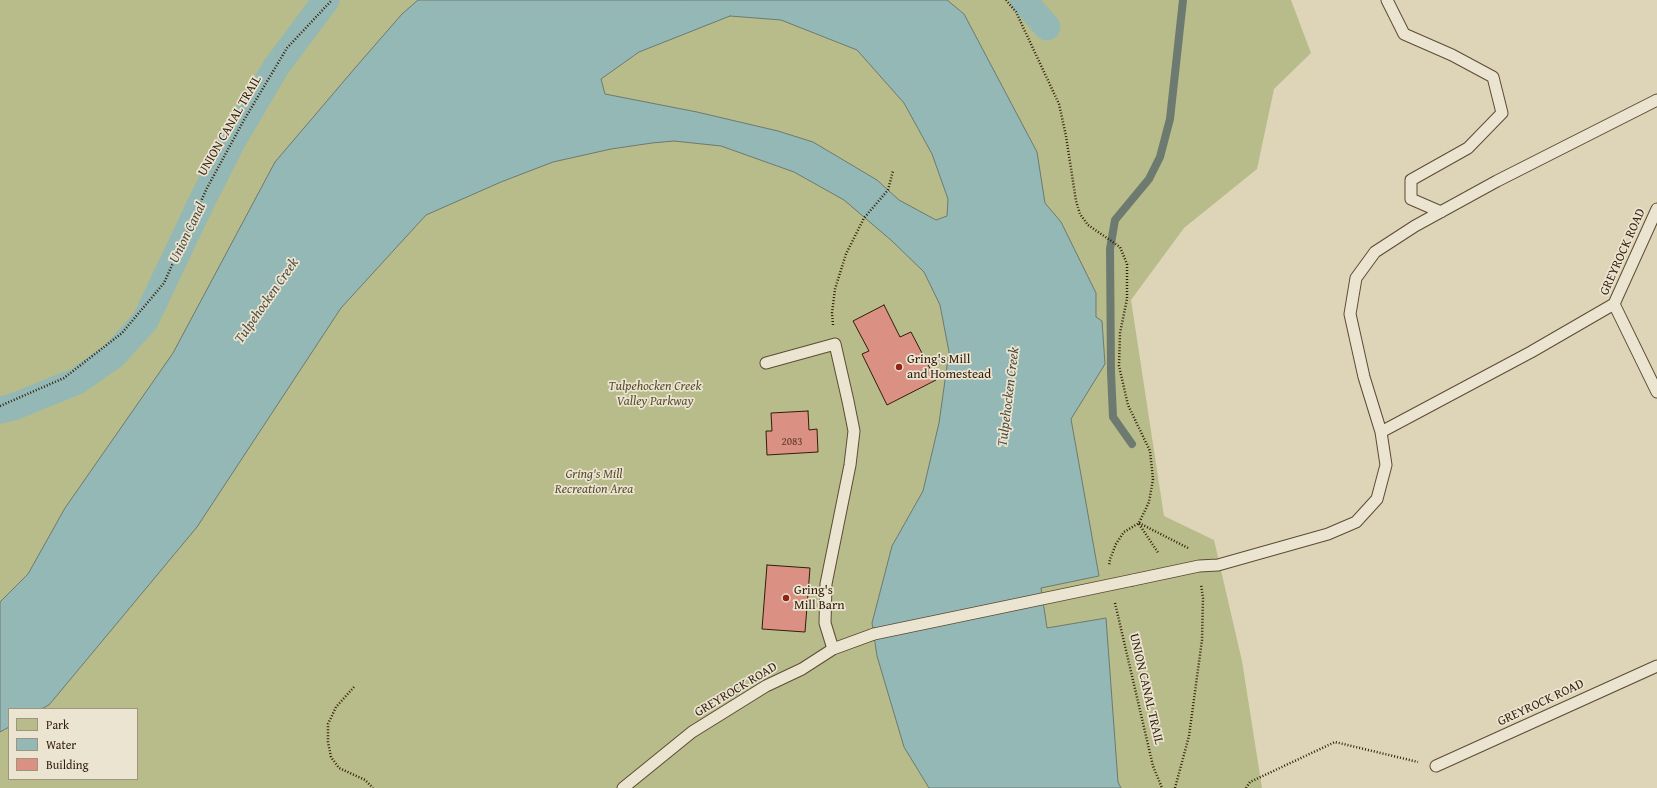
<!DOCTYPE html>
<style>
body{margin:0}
#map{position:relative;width:1657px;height:788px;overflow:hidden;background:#ded5b8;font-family:"Gentium Book Plus",serif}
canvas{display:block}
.legend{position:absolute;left:8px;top:708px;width:130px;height:72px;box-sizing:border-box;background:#eae4d1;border:1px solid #a09481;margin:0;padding:5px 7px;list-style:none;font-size:12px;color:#321d09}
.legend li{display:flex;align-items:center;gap:8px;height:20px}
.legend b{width:20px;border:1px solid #a09481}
</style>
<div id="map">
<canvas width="1657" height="788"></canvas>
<ul class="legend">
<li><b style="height:11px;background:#b8bc8a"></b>Park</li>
<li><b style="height:11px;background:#94b8b5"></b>Water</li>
<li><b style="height:11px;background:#db9084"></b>Building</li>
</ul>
</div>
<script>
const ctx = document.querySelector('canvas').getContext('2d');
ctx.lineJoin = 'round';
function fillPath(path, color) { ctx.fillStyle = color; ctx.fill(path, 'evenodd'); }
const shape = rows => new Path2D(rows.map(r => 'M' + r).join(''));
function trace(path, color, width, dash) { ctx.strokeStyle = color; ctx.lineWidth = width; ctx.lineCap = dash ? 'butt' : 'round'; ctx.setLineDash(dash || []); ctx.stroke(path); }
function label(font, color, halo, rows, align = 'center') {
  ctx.font = font + ' "Gentium Book Plus",serif'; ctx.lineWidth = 3.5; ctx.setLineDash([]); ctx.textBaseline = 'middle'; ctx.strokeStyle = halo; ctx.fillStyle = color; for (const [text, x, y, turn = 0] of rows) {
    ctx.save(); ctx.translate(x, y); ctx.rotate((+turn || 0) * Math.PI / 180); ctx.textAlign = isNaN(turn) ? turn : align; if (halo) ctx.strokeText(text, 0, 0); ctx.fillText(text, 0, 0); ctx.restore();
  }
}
fillPath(shape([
 [0,0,1291,0,1311,53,1274,89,1257,169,1184,228,1131,300,1164,516,1214,540,1242,661,1262,788,0,788],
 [9,709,137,709,137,779,9,779]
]), '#b8bc8a');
const water = shape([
 [418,0,947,0,964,14,1037,152,1045,203,1061,222,1096,293,1096,317,1102,321,1105,364,1071,419,1099,576,1041,588,1047,628,1106,618,1118,782,1121,788,929,788,904,747,877,656,872,623,892,546,923,491,939,423,949,352,940,305,924,272,892,241,844,200,794,172,721,146,674,141,652,143,611,149,553,162,501,182,426,215,341,308,197,527,49,705,41,709,9,709,9,727,0,732,0,602,28,574,65,508,173,353,275,162,355,68,402,14,418,0],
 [730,16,781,20,857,50,904,103,932,154,948,199,947,216,936,220,899,200,877,180,813,142,778,131,697,112,605,94,601,79,639,52,730,16]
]);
fillPath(water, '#94b8b5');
trace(water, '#6d7a70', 1);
trace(shape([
 [1132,444,1113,417,1111,372,1110,249,1115,220,1149,179,1160,157,1170,119,1183,0]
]), '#6d7a70', 8);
trace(shape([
 [1023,0,1047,27],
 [0,410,13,407,77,381,113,356,145,321,201,203,233,140,276,67,326,0]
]), '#94b8b5', 27);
const building = shape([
 [884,305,900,337,911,332,936,380,887,405,862,354,869,351,853,321,884,305],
 [808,411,809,430,817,429,818,452,767,455,766,431,772,431,771,413,808,411],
 [767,565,810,568,805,632,762,629,767,565]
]);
fillPath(building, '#db9084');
trace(building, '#321d09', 1);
const service = shape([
 [1387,0,1404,34,1452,55,1493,77,1502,113,1468,148,1411,180,1411,199,1441,212],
 [1657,209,1614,304,1657,392],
 [766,363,835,344,848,401,854,431,850,465,826,584,825,623,833,649],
 [1381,432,1531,352,1614,304],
 [1133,580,1199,566,1218,565,1328,534,1356,522,1377,499,1386,465,1381,432,1364,377,1350,314,1356,278,1375,252,1415,226,1497,181,1657,100],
 [1436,766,1657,666],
 [623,788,692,732,766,686,802,669,833,649,874,634]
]);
trace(service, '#5d4b35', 13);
trace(shape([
 [1006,0,1016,12,1059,104,1066,136,1076,201,1080,214,1088,225,1120,247,1127,264,1127,299,1120,333,1119,366,1128,405,1150,451,1153,479,1149,502,1139,523,1124,532,1116,544,1110,559,1109,566],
 [833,325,832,313,835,289,846,254,864,218,888,190,893,171],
 [0,406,64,378,122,333,164,283,207,188,244,120,287,48,332,0],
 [1139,523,1188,548],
 [1139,524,1159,554],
 [1115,603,1153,766,1162,788],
 [354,687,336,707,328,724,328,742,331,757,339,768,365,780,373,788],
 [1175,788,1189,736,1202,640,1203,598,1201,584],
 [1246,788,1250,782,1335,742,1418,762]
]), '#321d09', 2.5, [1, 2]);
trace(service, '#eae4d1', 11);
const serviceBridge = shape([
 [874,634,1133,580]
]);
trace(serviceBridge, '#5d4b35', 13, []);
trace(serviceBridge, '#eae4d1', 11);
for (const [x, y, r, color] of [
 [899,367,4,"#8f2418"],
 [786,598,4,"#8f2418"]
]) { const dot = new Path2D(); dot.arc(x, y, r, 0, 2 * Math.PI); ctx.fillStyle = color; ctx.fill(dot); trace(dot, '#eae4d1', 1.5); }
label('11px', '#5c3a28', null, [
 ["2083",792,442]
]);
label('13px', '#321d09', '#eae4d1', [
 ["UNION CANAL TRAIL",230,126,-60],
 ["GREYROCK ROAD",1623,252,-66],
 ["UNION CANAL TRAIL",1146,689,77],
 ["GREYROCK ROAD",736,690,-31],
 ["GREYROCK ROAD",1541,703,-25]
]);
label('13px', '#321d09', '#eae4d1', [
 ["Gring's Mill",907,360],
 ["and Homestead",907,375],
 ["Gring's",794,591],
 ["Mill Barn",794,606]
], 'left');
label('italic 13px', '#5a4d30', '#eae4d1', [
 ["Tulpehocken Creek",655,387],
 ["Valley Parkway",655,402],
 ["Gring's Mill",594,475],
 ["Recreation Area",594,490]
]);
label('italic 14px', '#4f4c3d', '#eae4d1', [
 ["Union Canal",188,233,-64],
 ["Tulpehocken Creek",267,301,-55],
 ["Tulpehocken Creek",1009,397,-83]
]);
</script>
